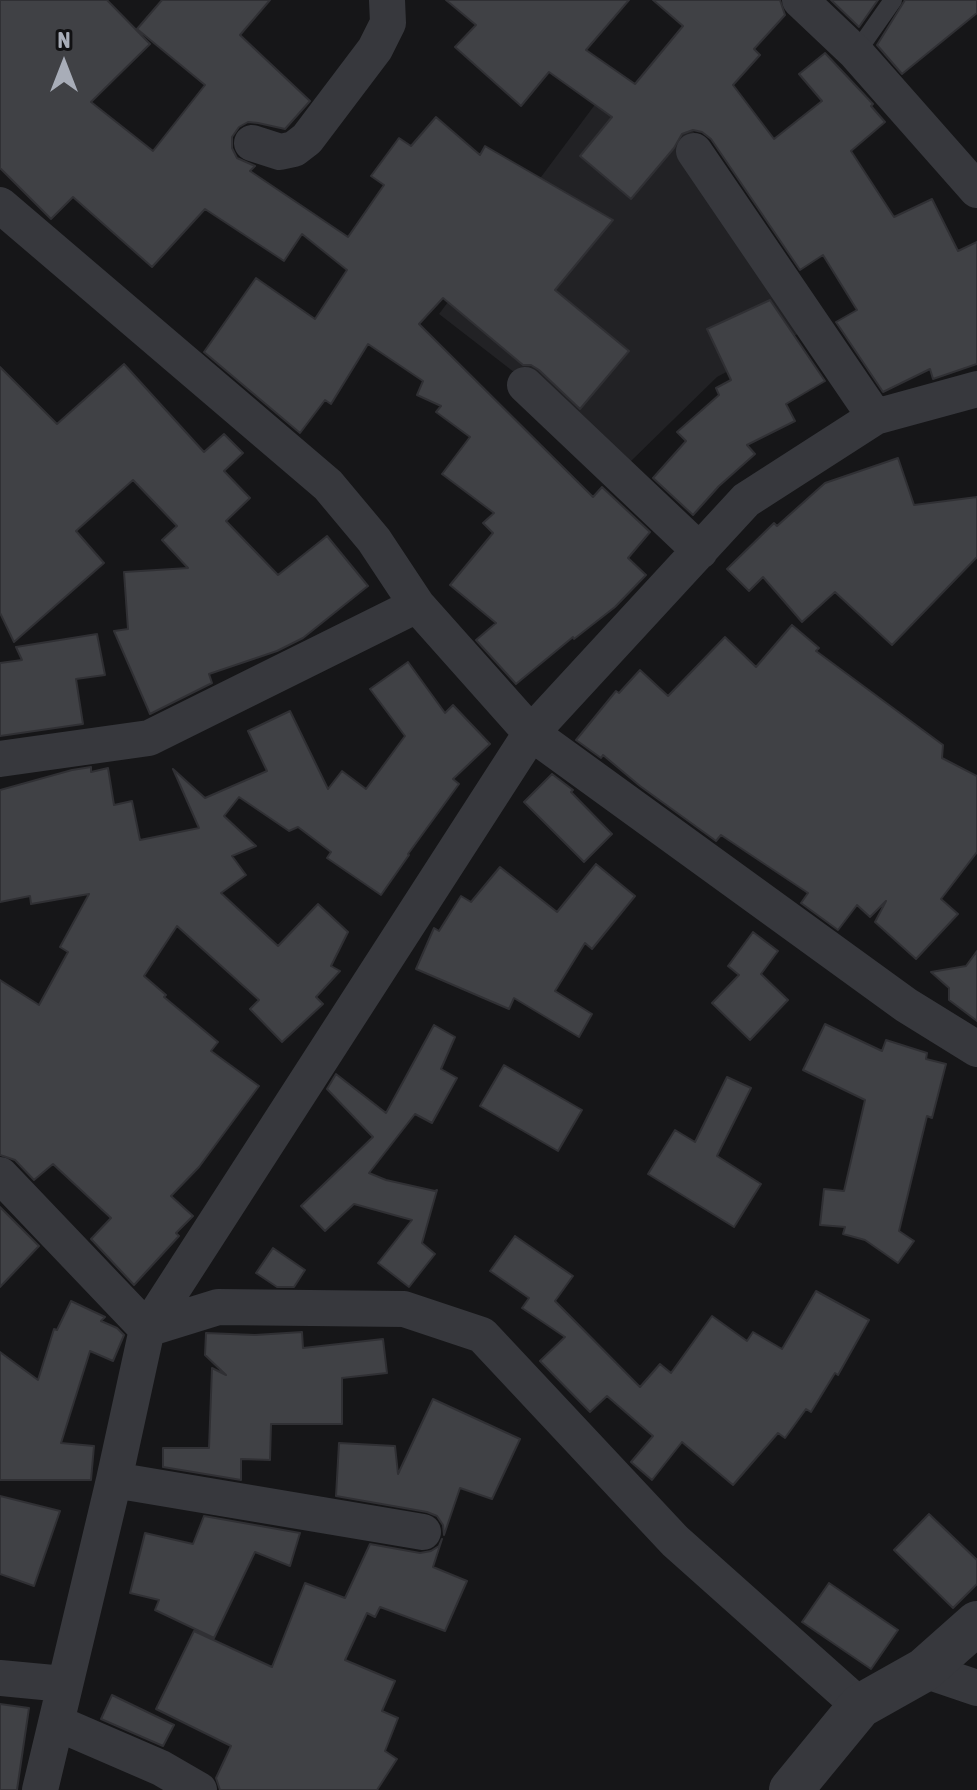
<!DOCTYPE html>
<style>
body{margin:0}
#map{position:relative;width:977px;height:1790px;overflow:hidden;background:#161618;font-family:"Asap Condensed",sans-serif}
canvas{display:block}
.north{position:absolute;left:24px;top:24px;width:80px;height:80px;-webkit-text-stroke:6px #111113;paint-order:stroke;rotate:0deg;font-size:22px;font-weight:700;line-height:32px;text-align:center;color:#a8adb8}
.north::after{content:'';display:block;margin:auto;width:28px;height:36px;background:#a8adb8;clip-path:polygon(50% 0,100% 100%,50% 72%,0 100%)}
</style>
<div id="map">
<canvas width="977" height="1790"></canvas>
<div class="north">N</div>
</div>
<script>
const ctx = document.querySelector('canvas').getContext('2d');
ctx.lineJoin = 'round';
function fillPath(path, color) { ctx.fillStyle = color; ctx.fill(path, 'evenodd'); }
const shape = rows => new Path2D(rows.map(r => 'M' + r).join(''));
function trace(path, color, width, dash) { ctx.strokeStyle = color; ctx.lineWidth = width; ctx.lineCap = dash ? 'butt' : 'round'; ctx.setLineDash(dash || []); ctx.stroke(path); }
fillPath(shape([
 [617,75,691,128,824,320,717,377,630,462,439,314]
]), '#222225');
const building = shape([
 [0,0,107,0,150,44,91,102,153,151,205,85,137,29,162,0,270,0,240,35,310,101,285,129,258,123,248,122,239,127,232,137,232,148,237,158,255,166,250,171,348,237,384,185,371,176,399,138,411,146,436,117,480,155,485,146,613,220,555,290,629,351,580,409,539,370,531,365,523,365,443,298,419,324,593,497,602,487,650,532,628,558,646,575,615,607,574,639,573,637,516,684,476,640,496,623,450,585,493,533,483,523,494,513,442,474,470,437,436,412,441,406,417,395,423,381,368,344,331,404,325,400,300,433,204,352,256,278,315,319,347,270,302,234,284,261,205,209,152,267,73,197,51,219,0,168,0,0],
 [446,0,629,0,586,50,635,84,683,26,653,0,780,0,785,15,754,49,760,55,733,85,774,139,822,101,799,74,825,53,873,104,871,106,885,122,851,151,894,217,932,199,958,251,977,242,977,364,933,379,930,369,883,392,836,322,857,310,823,255,800,270,711,139,702,132,693,130,682,134,674,148,631,199,580,156,612,117,549,72,521,106,455,47,476,25,446,0],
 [831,0,878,0,859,27,831,0],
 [905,0,977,0,977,13,902,74,877,45,905,0],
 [770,300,825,381,786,404,795,421,747,445,755,454,719,486,693,515,653,478,686,441,677,432,719,395,716,388,731,380,707,329,770,300],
 [124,364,204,452,224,434,243,453,224,471,250,498,226,521,278,575,327,536,368,586,303,638,277,651,209,674,212,683,150,714,114,631,128,629,124,572,188,568,162,540,177,526,133,480,76,531,104,563,14,642,0,613,0,367,57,424,124,364],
 [898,458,914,505,977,497,977,557,892,645,835,592,802,622,763,577,749,591,727,569,774,523,777,526,825,483,898,458],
 [792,625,819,648,816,651,943,745,942,758,977,776,977,852,941,899,958,914,916,959,875,922,886,901,870,917,857,905,838,930,801,903,808,893,721,835,716,841,640,786,603,755,601,758,576,740,616,691,619,693,640,670,668,696,725,637,756,667,792,625],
 [97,634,105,675,76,679,83,724,0,736,0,663,22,660,16,647,97,634],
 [408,662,445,713,453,705,490,744,453,779,459,784,408,854,409,855,381,895,327,858,331,852,298,827,289,831,239,797,224,816,256,846,232,856,246,875,221,893,278,946,318,904,348,932,331,966,340,971,316,997,323,1004,282,1042,250,1009,259,1000,177,926,144,976,166,995,164,997,218,1042,211,1051,259,1086,199,1167,171,1196,193,1216,176,1233,179,1236,134,1285,91,1239,111,1218,53,1164,34,1180,15,1160,0,1155,0,980,39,1005,68,952,60,947,89,894,31,904,30,896,0,902,0,790,72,770,91,767,91,772,108,768,114,805,132,801,140,840,199,828,173,769,205,798,267,771,248,731,290,711,328,789,342,771,366,789,405,736,370,689,408,662],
 [552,774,573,790,571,792,612,834,584,862,524,802,552,774],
 [596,864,635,896,592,949,585,943,555,991,592,1014,579,1037,514,998,509,1009,416,969,434,928,439,931,461,896,471,902,500,867,557,912,596,864],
 [753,932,778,951,761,974,788,1000,750,1040,712,1003,739,975,728,966,753,932],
 [977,951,977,1021,949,1000,949,988,931,972,966,966,977,951],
 [825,1024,882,1051,886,1040,927,1053,926,1059,946,1064,932,1118,927,1116,899,1231,914,1241,898,1263,865,1240,843,1234,845,1227,820,1225,824,1189,844,1191,865,1100,803,1070,825,1024],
 [434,1025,455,1037,441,1069,457,1078,432,1123,415,1114,369,1173,386,1180,435,1191,437,1190,422,1243,435,1254,409,1287,378,1263,412,1220,354,1204,325,1231,301,1206,373,1137,327,1089,336,1074,386,1113,434,1025],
 [504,1065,582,1110,558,1151,480,1106,504,1065],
 [727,1077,751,1088,717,1156,761,1184,734,1227,648,1174,675,1130,695,1142,727,1077],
 [0,1207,39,1246,0,1287,0,1207],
 [515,1236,573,1276,555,1301,640,1387,660,1364,671,1373,712,1316,747,1341,753,1332,782,1349,816,1291,869,1320,838,1375,835,1373,811,1412,806,1409,785,1438,778,1433,733,1485,682,1442,652,1480,631,1462,653,1436,607,1396,590,1412,540,1361,565,1337,522,1308,529,1298,490,1271,515,1236],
 [273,1248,305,1270,294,1287,277,1287,256,1273,273,1248],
 [71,1301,105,1317,101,1321,117,1328,124,1335,113,1361,90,1351,61,1443,94,1446,91,1480,0,1480,0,1352,38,1380,54,1329,57,1330,71,1301],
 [302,1332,303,1348,383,1339,387,1373,342,1378,342,1424,271,1424,270,1460,241,1459,241,1480,163,1467,163,1448,209,1448,212,1368,226,1375,205,1355,206,1333,255,1335,302,1332],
 [433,1399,520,1439,492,1499,460,1488,444,1535,443,1525,437,1516,427,1512,336,1496,339,1443,395,1446,398,1474,433,1399],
 [0,1496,60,1511,34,1586,0,1574,0,1496],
 [929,1514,977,1560,977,1584,953,1608,894,1550,929,1514],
 [204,1516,300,1533,290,1566,255,1552,214,1638,155,1610,159,1600,130,1593,145,1533,193,1544,204,1516],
 [442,1539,433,1567,467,1581,445,1631,380,1607,375,1617,367,1613,345,1660,395,1681,382,1711,398,1718,385,1751,397,1759,377,1790,220,1790,216,1778,231,1746,156,1709,194,1631,272,1667,305,1583,345,1598,370,1544,420,1553,431,1551,439,1546,442,1539],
 [829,1583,898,1630,871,1669,802,1622,829,1583],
 [112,1695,174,1725,163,1746,101,1719,112,1695],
 [0,1704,29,1708,17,1790,0,1790,0,1704]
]);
fillPath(building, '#404145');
trace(building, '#303034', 2);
trace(shape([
 [856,53,893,0]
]), '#37383d', 18);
trace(shape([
 [800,0,856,53,977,190],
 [252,143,280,152,294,149,307,139,375,49,388,23,387,0],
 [694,151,875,417],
 [0,205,328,485,374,540,417,605,531,733,906,1005,977,1049],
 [525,385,700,551],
 [0,759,149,738,417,605],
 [0,1175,147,1329,218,1307,404,1309,482,1335,675,1541,860,1706],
 [114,1480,423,1532],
 [924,1670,977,1688],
 [0,1678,64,1684],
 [57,1723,161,1768,199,1790],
 [40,1790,114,1480,147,1329,531,733,746,500,875,417,977,389]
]), '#37383d', 36);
trace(shape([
 [791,1790,860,1706,924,1670,977,1623]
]), '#37383d', 44);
</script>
